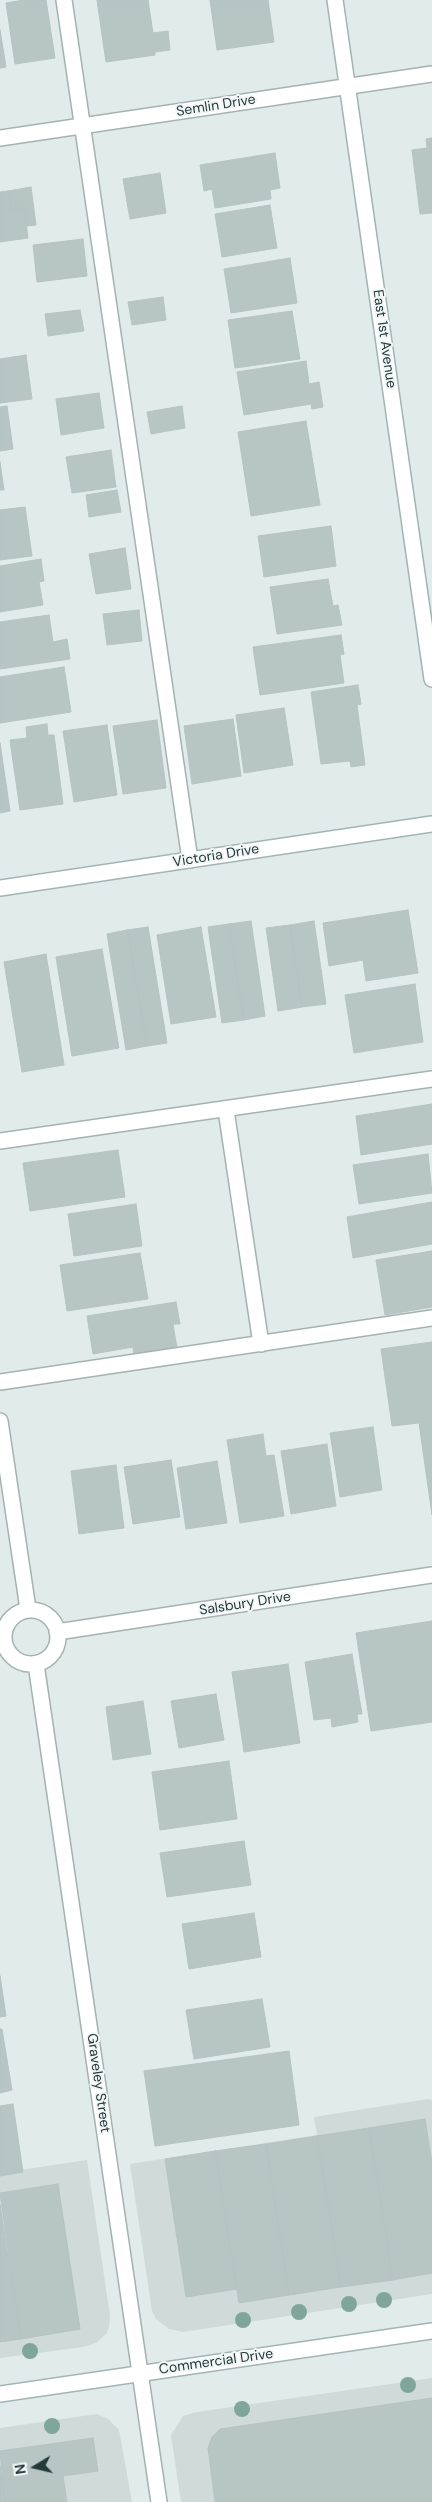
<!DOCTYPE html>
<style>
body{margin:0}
#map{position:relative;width:432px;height:2502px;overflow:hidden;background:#e1ebe9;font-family:"DM Sans",sans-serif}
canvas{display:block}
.north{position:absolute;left:10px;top:2442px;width:50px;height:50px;-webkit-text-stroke:4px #f2f7f6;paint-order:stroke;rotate:261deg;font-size:14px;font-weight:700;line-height:20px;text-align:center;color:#23393a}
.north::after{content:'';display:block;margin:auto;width:18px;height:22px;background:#23393a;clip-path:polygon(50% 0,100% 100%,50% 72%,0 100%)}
</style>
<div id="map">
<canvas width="432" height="2502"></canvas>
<div class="north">N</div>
</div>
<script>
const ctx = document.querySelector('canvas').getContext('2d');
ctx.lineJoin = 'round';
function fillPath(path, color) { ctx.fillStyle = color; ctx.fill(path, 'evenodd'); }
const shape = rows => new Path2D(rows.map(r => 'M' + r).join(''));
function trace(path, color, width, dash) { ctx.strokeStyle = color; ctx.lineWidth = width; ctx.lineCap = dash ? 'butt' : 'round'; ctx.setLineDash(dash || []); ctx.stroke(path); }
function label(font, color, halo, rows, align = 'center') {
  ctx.font = font + ' "DM Sans",sans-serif'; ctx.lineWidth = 4; ctx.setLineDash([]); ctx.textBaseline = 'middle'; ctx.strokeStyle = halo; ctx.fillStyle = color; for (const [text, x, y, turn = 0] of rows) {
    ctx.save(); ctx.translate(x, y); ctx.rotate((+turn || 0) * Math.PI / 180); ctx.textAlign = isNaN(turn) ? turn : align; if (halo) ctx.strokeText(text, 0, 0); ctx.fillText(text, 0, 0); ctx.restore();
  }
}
fillPath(shape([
 [428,2099,432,2100,432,2294,183,2332,169,2329,156,2319,152,2311,130,2164,317,2135,314,2117],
 [87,2160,110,2316,109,2328,106,2334,96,2343,83,2347,0,2358,0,2173],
 [432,2378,432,2502,181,2502,171,2435,183,2416,197,2412],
 [97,2414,108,2419,119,2430,132,2502,0,2502,0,2428]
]), '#d0dad9');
const building = shape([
 [24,0,46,0,55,58,15,64,6,3,24,0],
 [97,0,148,0,153,33,168,31,170,50,155,52,155,55,106,62,97,0],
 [210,0,268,0,274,42,217,50,210,0],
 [0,30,6,67,0,68,0,30],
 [432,138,432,213,420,214,412,150,427,148,426,139,432,138],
 [275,153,280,188,270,190,271,199,215,208,212,189,204,191,200,165,275,153],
 [160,173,166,213,130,219,123,179,160,173],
 [31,187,36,225,27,226,24,207,11,209,8,191,31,187],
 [8,191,11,209,24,207,28,238,0,242,0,192,8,191],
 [270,205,277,248,222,257,215,214,270,205],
 [83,239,87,276,37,282,33,245,83,239],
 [290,258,297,303,231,313,224,269,290,258],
 [163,297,166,320,132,325,128,302,163,297],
 [80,310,84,331,48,336,45,314,80,310],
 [292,311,300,359,235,368,228,320,292,311],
 [26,355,32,399,0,403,0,359,26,355],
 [306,361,309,384,319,382,323,407,312,409,311,404,244,415,237,372,306,361],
 [99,393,104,428,61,435,56,399,99,393],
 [7,406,13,449,0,451,0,407,7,406],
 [182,406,185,428,151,434,147,412,182,406],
 [306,421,320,505,251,516,238,432,306,421],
 [111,450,116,487,72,493,66,457,111,450],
 [0,462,4,490,0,490,0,462],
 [117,490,121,512,89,517,86,495,117,490],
 [25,507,32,556,0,560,0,510,25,507],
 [331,526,336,566,264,577,258,536,331,526],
 [125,548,131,589,96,594,89,554,125,548],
 [41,559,44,581,39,582,43,605,0,612,0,566,41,559],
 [328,579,333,606,338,605,342,625,277,634,270,587,328,579],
 [139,610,142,641,107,645,103,614,139,610],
 [49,615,53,642,67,639,70,659,0,669,0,622,49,615],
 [341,635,344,654,340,655,344,683,260,695,253,647,341,635],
 [64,667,71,712,0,723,0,677,64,667],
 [358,685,361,704,357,705,365,765,351,767,350,761,321,764,311,692,358,685],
 [284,708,293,765,244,773,236,715,284,708],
 [233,719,241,776,192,784,184,726,233,719],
 [157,720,166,788,123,794,113,726,157,720],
 [47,724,48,735,54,735,63,804,20,810,10,740,27,738,26,727,47,724],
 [107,725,117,795,74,802,63,731,107,725],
 [0,743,10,811,0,813,0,743],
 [408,910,418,973,366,981,363,960,329,966,323,923,408,910],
 [251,921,265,1016,244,1020,229,924,251,921],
 [314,921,326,1004,302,1007,290,925,314,921],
 [229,924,244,1020,222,1023,208,927,229,924],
 [290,925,302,1007,278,1011,266,928,290,925],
 [148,927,167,1043,147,1046,127,930,148,927],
 [201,927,216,1017,171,1024,157,935,201,927],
 [127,930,147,1046,126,1050,107,934,127,930],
 [102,949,119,1048,72,1056,56,957,102,949],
 [46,954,64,1065,22,1072,4,962,46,954],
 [415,984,423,1042,354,1053,345,995,415,984],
 [432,1104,432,1144,361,1155,356,1116,432,1104],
 [118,1150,125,1197,30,1211,23,1163,118,1150],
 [428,1154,432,1193,359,1204,353,1165,428,1154],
 [432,1202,432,1244,353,1258,347,1217,432,1202],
 [136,1204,142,1246,74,1256,68,1214,136,1204],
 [432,1251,432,1307,385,1315,376,1260,432,1251],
 [140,1253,148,1299,67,1311,60,1265,140,1253],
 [176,1302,180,1324,173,1324,177,1348,134,1355,133,1347,93,1354,87,1316,176,1302],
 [432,1342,432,1515,419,1423,392,1426,381,1349,432,1342],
 [373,1427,382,1490,340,1497,330,1433,373,1427],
 [263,1434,266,1456,274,1455,284,1516,240,1523,227,1440,263,1434],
 [327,1444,336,1506,291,1514,281,1451,327,1444],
 [171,1460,180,1517,133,1524,124,1467,171,1460],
 [217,1461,227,1523,186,1529,177,1468,217,1461],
 [116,1465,124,1528,79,1534,71,1471,116,1465],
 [432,1621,432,1722,371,1731,356,1633,432,1621],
 [352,1654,362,1714,357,1714,358,1722,332,1727,331,1718,314,1720,305,1662,352,1654],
 [288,1664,300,1743,244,1752,232,1672,288,1664],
 [216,1694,224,1740,179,1748,171,1701,216,1694],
 [143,1701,151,1754,113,1760,106,1707,143,1701],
 [229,1761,237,1819,160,1830,152,1772,229,1761],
 [244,1841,251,1885,167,1897,160,1853,244,1841],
 [254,1913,261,1957,189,1969,182,1924,254,1913],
 [0,1976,6,2016,0,2017,0,1976],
 [262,1999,270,2047,194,2059,186,2010,262,1999],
 [0,2029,2,2029,12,2090,0,2093,0,2029],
 [289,2051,299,2125,155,2146,144,2071,289,2051],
 [13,2104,23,2172,0,2176,0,2106,13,2104],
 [425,2119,432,2163,432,2273,393,2280,369,2128,425,2119],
 [369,2128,393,2280,341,2287,317,2136,369,2128],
 [317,2136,341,2287,289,2295,266,2144,317,2136],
 [266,2144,289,2295,239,2303,215,2151,266,2144],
 [215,2151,237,2289,186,2297,165,2159,215,2151],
 [58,2184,80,2329,21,2339,0,2193,58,2184],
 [0,2205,21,2339,0,2342,0,2205],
 [432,2398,432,2502,215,2502,208,2448,212,2437,220,2429,432,2398],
 [93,2438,98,2471,63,2476,67,2502,5,2502,0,2451,93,2438],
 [0,2466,5,2502,0,2502,0,2466]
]);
fillPath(building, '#b7c5c3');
trace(building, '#b4c4c2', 1);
const lane = shape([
 [64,0,190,860],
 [226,1110,261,1344],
 [0,1141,432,1079],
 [0,1382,432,1318]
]);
const street = shape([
 [0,138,432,74],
 [0,1421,28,1609],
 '4 1637a27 27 0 1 1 54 0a27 27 0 1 1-54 0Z',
 [57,1632,432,1575],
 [36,1664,159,2502]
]);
const secondary = shape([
 [335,0,432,679],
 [0,888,432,824],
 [0,2394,432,2331]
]);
trace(lane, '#a4b2b1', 18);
trace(street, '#a4b2b1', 18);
trace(secondary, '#a1b5b4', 18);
trace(lane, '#fff', 15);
trace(street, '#fff', 15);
trace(secondary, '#fff', 15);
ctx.fillStyle = '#80a69b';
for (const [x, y] of [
 [384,2300],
 [349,2304],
 [299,2312],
 [243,2320],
 [30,2351],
 [408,2385],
 [242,2409],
 [52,2426]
]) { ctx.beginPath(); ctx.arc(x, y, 8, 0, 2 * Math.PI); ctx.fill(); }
label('14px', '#23393a', '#f2f7f6', [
 ["Semlin Drive",216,106,-9],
 ["East 1st Avenue",384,339,82],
 ["Victoria Drive",216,856,-9],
 ["Salsbury Drive",245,1604,-9],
 ["Graveley Street",98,2083,82],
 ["Commercial Drive",216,2362,-8]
]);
</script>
